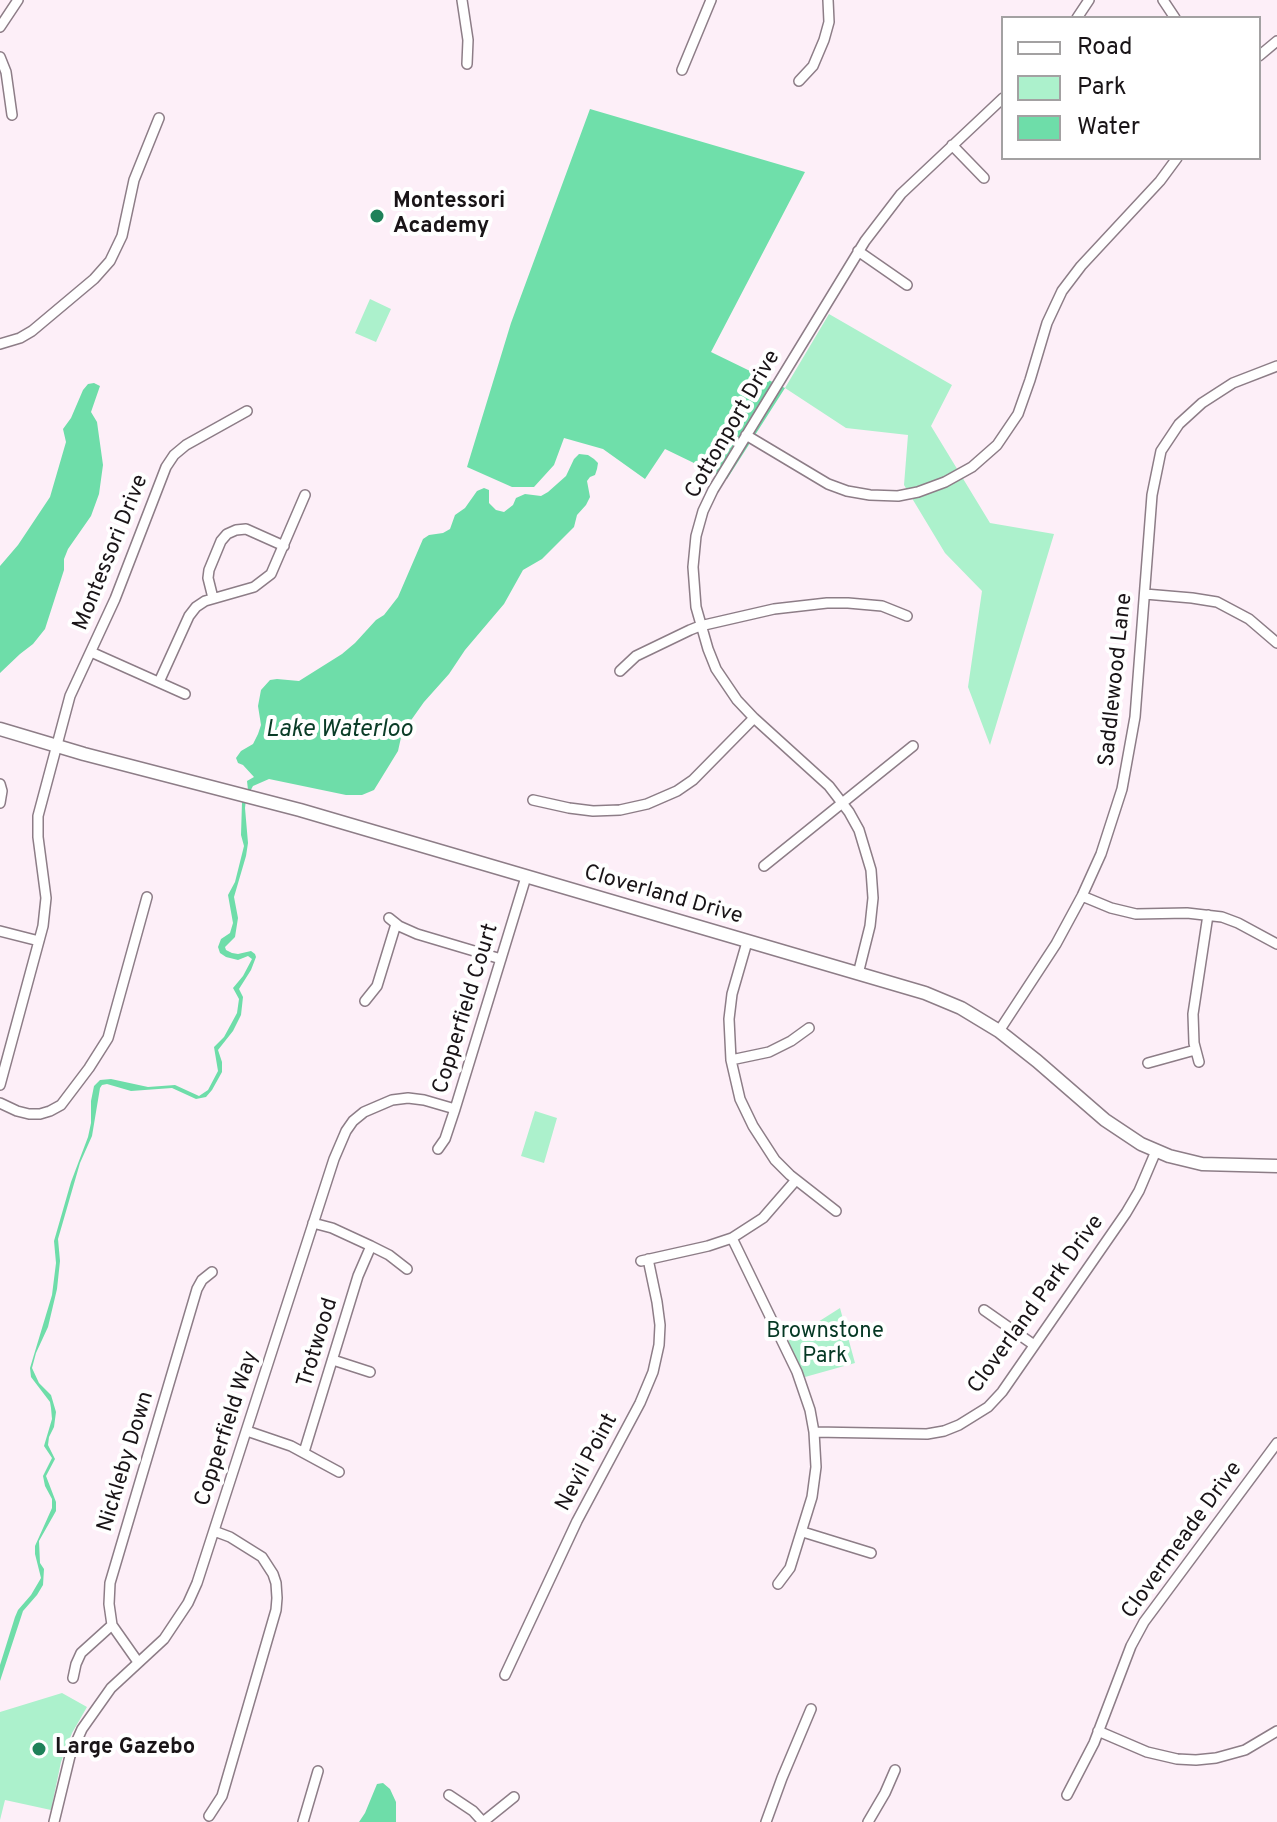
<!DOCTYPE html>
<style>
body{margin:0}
#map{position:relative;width:1277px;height:1822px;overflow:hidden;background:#fdeff8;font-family:Overpass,sans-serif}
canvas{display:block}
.legend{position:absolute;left:1001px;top:16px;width:260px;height:144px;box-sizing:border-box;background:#fff;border:2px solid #a3a1a2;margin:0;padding:10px 14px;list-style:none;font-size:24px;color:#191417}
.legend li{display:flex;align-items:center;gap:16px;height:40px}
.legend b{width:40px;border:2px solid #a3a1a2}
</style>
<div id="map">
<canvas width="1277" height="1822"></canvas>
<ul class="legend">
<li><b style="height:10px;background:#fff"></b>Road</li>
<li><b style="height:22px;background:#acf1cc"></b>Park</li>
<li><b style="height:22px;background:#6edda9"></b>Water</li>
</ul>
</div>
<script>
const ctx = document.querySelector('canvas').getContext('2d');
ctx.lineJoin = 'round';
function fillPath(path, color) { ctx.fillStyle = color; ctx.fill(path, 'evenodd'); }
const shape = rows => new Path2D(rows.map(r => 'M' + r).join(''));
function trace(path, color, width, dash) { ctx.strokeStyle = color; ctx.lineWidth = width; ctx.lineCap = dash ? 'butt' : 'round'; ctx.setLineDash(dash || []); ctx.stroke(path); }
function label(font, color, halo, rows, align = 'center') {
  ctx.font = font + ' Overpass,sans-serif'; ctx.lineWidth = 8; ctx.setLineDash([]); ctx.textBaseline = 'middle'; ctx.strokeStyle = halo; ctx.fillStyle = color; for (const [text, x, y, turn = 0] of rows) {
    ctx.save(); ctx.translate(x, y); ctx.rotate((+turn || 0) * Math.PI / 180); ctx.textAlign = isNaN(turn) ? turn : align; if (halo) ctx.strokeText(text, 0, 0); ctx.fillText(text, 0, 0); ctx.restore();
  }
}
fillPath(shape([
 [370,299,391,309,376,342,355,333],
 [829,314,952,385,931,426,990,523,1054,534,990,745,968,687,982,591,945,553,904,485,908,435,846,428,785,388],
 [535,1111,557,1118,544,1163,521,1156],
 [840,1308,855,1363,805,1377,788,1341],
 [62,1693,87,1707,72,1733,61,1762,51,1810,5,1800,0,1820,0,1712]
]), '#acf1cc');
fillPath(shape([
 [590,109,805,172,711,352,785,388,727,479,665,449,645,479,603,449,564,438,554,465,534,487,512,487,467,467,511,323]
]), '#6fdfaa');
fillPath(shape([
 [94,383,100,386,91,412,97,422,103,465,99,494,91,516,68,549,64,559,64,570,45,629,33,644,20,654,0,673,0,566,18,545,50,497,66,442,63,429,71,418,83,390,88,384],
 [579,454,588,455,594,459,598,463,597,469,595,475,590,477,587,481,590,497,586,505,577,515,574,527,542,559,523,570,504,604,465,650,449,674,424,702,402,733,398,751,374,790,362,795,346,795,269,779,253,786,246,799,245,808,248,843,246,856,234,897,238,918,235,937,225,947,226,950,232,953,238,954,251,951,255,954,256,957,251,970,239,989,243,997,241,1015,233,1031,218,1050,222,1062,222,1072,212,1090,206,1097,196,1099,172,1088,131,1091,107,1084,102,1085,100,1088,92,1136,80,1163,58,1239,60,1261,57,1289,48,1327,36,1353,32,1368,39,1383,51,1395,56,1412,54,1427,49,1437,48,1445,55,1459,46,1476,56,1502,56,1511,39,1541,40,1563,44,1569,43,1585,37,1595,23,1611,0,1681,0,1665,15,1617,18,1610,31,1595,41,1578,35,1554,35,1546,52,1508,52,1499,45,1486,43,1476,52,1458,44,1446,52,1419,51,1408,50,1402,31,1377,30,1368,52,1295,56,1263,54,1241,71,1182,88,1137,91,1123,91,1101,94,1086,100,1080,111,1079,148,1087,175,1085,199,1096,208,1090,218,1071,214,1047,224,1037,237,1013,239,999,233,988,243,976,252,959,248,956,238,960,226,957,220,953,218,947,221,939,230,933,233,923,228,895,235,882,244,846,241,835,242,802,248,790,247,781,254,777,243,765,238,763,236,758,241,751,253,744,258,734,261,725,258,706,261,690,270,680,277,679,299,681,342,654,355,643,376,620,384,615,398,597,423,539,429,535,443,533,450,529,455,515,465,508,477,491,484,488,489,490,489,503,496,510,504,512,513,505,516,498,525,494,541,496,548,492,566,476,574,459],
 [383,1783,390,1789,396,1802,396,1822,359,1822,365,1813,377,1784]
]), '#6edda9');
const street = shape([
 [462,0,468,40,467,64],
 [1163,0,1175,18],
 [1077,18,1089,0],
 [0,27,18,0],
 [1259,56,1277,41],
 [0,57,6,72,12,115],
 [682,70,711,0],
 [799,81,813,66,824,40,829,22,828,0],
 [952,145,984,178],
 [858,251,907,285],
 [0,344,20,338,32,331,94,279,110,261,122,236,134,180,159,118],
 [746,435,828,484,847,491,870,495,898,496,918,492,945,482,972,467,997,445,1018,414,1030,380,1047,323,1062,291,1081,266,1160,181,1177,158],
 [1145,594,1192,598,1217,602,1249,619,1277,643],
 [213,598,208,578,209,570,221,541,227,534,236,530,246,529,284,546],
 [91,652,185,694],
 [620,671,636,656,690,630,700,626,774,609,827,603,848,603,882,606,907,616],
 [159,682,189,616,196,607,205,601,254,587,271,574,305,495],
 [0,784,2,791,0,803],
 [533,800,569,808,593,811,620,810,647,804,677,791,693,780,754,718],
 [764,866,913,746],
 [1082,896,1111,908,1136,914,1187,913,1222,917,1238,923,1277,944],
 [389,918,399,926,417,934,501,959],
 [0,931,39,941],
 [747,942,732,994,729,1019,731,1060,740,1099,753,1126,775,1160,790,1175,836,1211],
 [858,974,870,926,873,898,871,870,859,830,849,812,829,786,754,718,737,700,716,669,708,649,696,607,693,567,696,536,703,511,713,490,865,241,901,194,1003,98],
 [365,1001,377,986,396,924],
 [999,1031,1056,944,1082,896,1101,854,1122,789,1135,717,1152,495,1161,451,1179,424,1202,403,1233,383,1277,366],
 [731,1060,769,1052,791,1041,809,1028],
 [1199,1062,1194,1043,1193,1014,1208,915],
 [1148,1063,1195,1050],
 [0,1085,43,926,46,898,38,837,38,816,70,696,115,599,166,467,174,455,186,445,247,411],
 [0,1103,17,1111,29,1114,40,1114,50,1111,61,1105,89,1068,108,1038,147,897],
 [438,1149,445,1139,455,1109,526,877],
 [313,1223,332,1228,371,1246,389,1255,407,1269],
 [732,1238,797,1372,810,1410,814,1432,816,1467,812,1497,790,1568,778,1584],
 [641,1261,708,1246,732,1238,763,1218,796,1180],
 [984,1310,1034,1345],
 [333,1360,370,1372],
 [247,1431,291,1446,339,1472],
 [814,1432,927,1434,944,1431,959,1425,988,1407,1002,1392,1126,1213,1139,1191,1156,1151],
 [304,1452,358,1276,371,1246],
 [803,1532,871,1553],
 [138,1662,112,1625,109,1604,110,1583,197,1289,202,1280,212,1272],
 [505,1675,577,1521,640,1403,653,1372,659,1345,660,1325,657,1302,648,1259],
 [73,1678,76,1664,81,1653,112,1625],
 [1098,1731,1147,1752,1177,1759,1196,1760,1216,1758,1245,1750,1277,1731],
 [449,1795,473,1811,483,1822],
 [1067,1795,1094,1743,1131,1646,1144,1622,1277,1443],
 [209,1816,222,1796,276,1610,277,1598,276,1583,273,1574,262,1557,230,1537,214,1531],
 [54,1822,70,1756,82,1729,111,1688,164,1639,188,1603,197,1583,334,1159,346,1131,353,1121,364,1112,392,1100,408,1098,424,1100,455,1109],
 [303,1822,318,1771],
 [483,1822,514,1797],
 [766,1822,782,1778,811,1709],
 [868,1822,885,1793,895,1770]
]);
const secondary = shape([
 [0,729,84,754,300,810,925,993,961,1008,999,1031,1037,1061,1105,1120,1141,1144,1169,1156,1202,1164,1277,1166]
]);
trace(street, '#8d7d87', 12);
trace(secondary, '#8d7d87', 15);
trace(street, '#fff', 9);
trace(secondary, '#fff', 12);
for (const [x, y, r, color] of [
 [377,216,8,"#1f8159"],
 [39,1749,8,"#1f8159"]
]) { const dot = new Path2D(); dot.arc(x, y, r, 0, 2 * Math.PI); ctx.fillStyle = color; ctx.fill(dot); trace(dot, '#fff', 3); }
label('bold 22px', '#191417', '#fff', [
 ["Montessori",393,203],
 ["Academy",393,228],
 ["Large Gazebo",55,1749]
], 'left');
label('22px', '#191417', '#fff', [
 ["Cottonport Drive",734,425,-60],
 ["Montessori Drive",112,553,-68],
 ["Saddlewood Lane",1117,680,-84],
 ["Cloverland Drive",663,896,16],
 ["Copperfield Court",467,1009,-73],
 ["Cloverland Park Drive",1037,1305,-54],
 ["Trotwood",319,1343,-73],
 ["Copperfield Way",228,1429,-72],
 ["Nickleby Down",127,1462,-73],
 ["Nevil Point",588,1463,-62],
 ["Clovermeade Drive",1183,1541,-54]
]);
label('22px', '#053824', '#fff', [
 ["Brownstone",825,1333],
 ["Park",825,1358]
]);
label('italic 24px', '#0a3c27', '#fff', [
 ["Lake Waterloo",339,731]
]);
</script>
